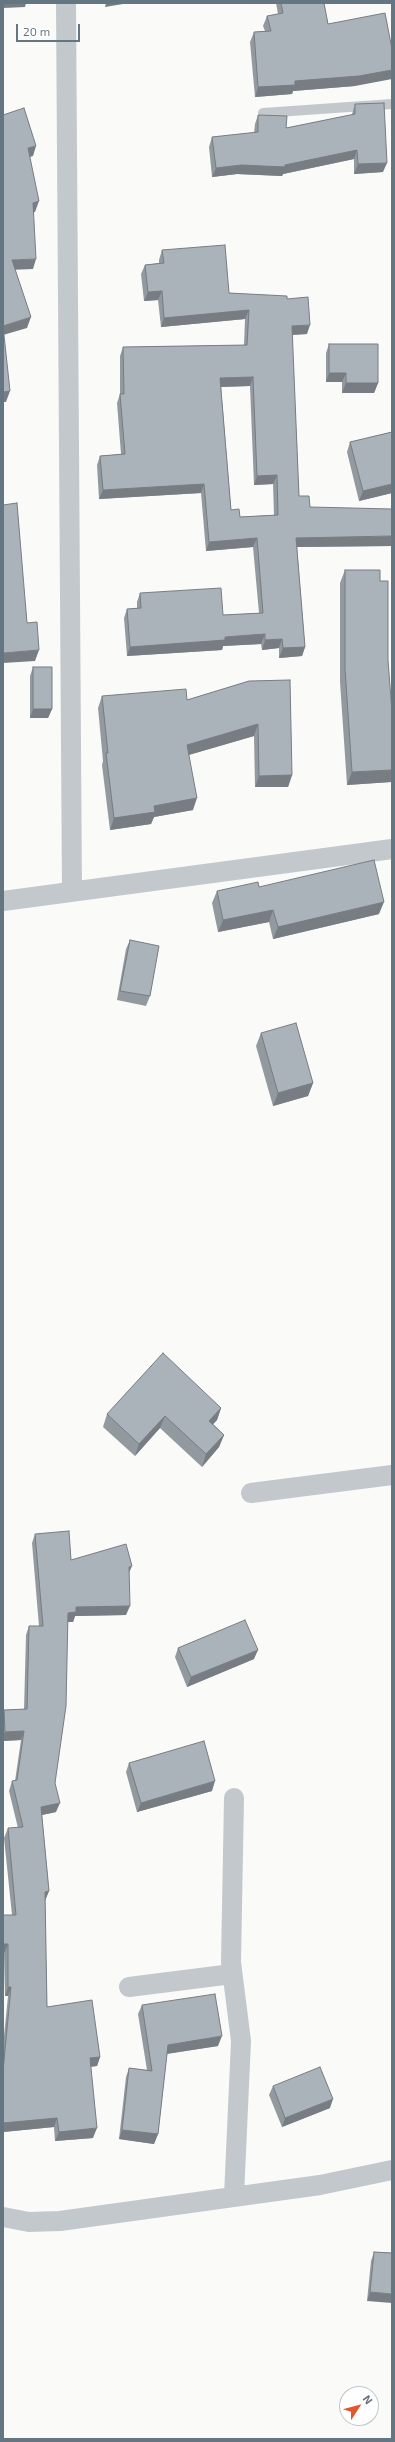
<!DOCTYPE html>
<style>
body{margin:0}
#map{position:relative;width:395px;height:2442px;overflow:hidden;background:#fafaf8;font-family:"Exo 2",sans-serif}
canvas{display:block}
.frame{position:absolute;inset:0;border:4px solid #657683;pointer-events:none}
.north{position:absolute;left:339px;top:2386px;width:40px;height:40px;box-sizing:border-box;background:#fff;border:1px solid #c1c8cd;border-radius:50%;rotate:54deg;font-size:11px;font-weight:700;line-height:16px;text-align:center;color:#657683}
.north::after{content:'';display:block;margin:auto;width:14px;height:18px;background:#e4572e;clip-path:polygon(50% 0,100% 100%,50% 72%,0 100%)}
.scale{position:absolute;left:16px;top:24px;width:64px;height:18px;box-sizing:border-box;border:2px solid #657683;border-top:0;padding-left:5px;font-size:12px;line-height:14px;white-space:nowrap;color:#657683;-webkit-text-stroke:3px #fff;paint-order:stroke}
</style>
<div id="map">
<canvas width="395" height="2442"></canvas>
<div class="frame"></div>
<div class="north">N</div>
<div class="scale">20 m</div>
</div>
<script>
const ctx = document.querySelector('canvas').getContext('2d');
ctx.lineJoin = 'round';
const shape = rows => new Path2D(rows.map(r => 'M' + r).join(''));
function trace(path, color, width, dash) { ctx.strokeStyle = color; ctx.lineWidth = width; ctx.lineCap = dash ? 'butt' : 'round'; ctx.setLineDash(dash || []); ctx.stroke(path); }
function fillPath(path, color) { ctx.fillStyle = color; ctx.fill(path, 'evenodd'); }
trace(shape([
 [263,113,392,104]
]), '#c3c8cc', 10);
trace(shape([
 [66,3,72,891],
 [3,901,392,849],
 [251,1493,392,1475],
 [129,1987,232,1974],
 [234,2196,241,2041,231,1962,234,1798],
 [3,2217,29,2222,60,2221,320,2185,392,2170]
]), '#c3c8cc', 20);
fillPath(shape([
 [276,3,324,3,328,24,355,86,293,91,292,94,255,97,250,42,254,32,265,31,263,26,267,16,278,14],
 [355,104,383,172,354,174,354,159,283,174,282,176,237,174,212,177,209,147,212,137,254,133,255,124,258,115,286,128,352,115,352,114],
 [162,250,229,293,287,299,307,334,292,335,299,496,310,507,392,546,297,547,305,647,302,656,279,658,279,648,262,650,261,644,223,646,222,650,127,656,124,618,127,609,137,608,137,602,140,593,223,615,259,613,253,547,206,551,201,493,99,499,97,465,100,456,121,454,117,403,120,394,120,356,123,347,244,345,245,319,161,327,158,300,144,301,141,274,145,265,159,263,159,260],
 [250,386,254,485,273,484,274,515,240,517,231,510,221,387],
 [329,344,378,383,374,393,342,393,342,382,326,382,326,353],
 [392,432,392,493,359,501,347,452,350,442],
 [345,570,380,581,388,660,391,782,347,785,340,682,340,583],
 [33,667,52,709,48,718,30,718,30,676],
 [249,681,292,775,288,787,255,787,254,736,188,755,193,810,154,817,151,824,110,830,102,765,103,761,98,708,102,696,187,700],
 [217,891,379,914,273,939,269,922,218,932,212,903],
 [130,940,150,996,146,1006,117,1000,126,949],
 [261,1033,313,1083,308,1096,273,1106,256,1046],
 [221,1408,217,1420,213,1424,224,1435,219,1447,202,1467,160,1428,135,1456,103,1427,107,1414],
 [35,1534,71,1560,129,1574,126,1615,75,1616,73,1622,68,1622,55,1783,56,1812,42,1815,49,1891,45,1900,47,2007,100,2057,97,2066,90,2067,93,2138,55,2141,54,2127,3,2132,3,2046,8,1996,5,1996,4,1954,12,1915,4,1838,8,1828,18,1828,9,1791,12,1781,15,1781,21,1740,3,1741,3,1713,4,1710,24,1709,26,1635,29,1626,39,1626,32,1543],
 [178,1648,254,1659,187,1687,175,1657],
 [129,1763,212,1791,137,1812,126,1772],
 [142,2005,218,2046,167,2054,158,2134,154,2144,119,2139,126,2077,129,2068,147,2070,138,2014],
 [273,2086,330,2108,282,2127,269,2095],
 [374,2252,392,2253,367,2301,371,2261]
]), '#929a9f');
fillPath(shape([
 [3,3,26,3,25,7,3,8],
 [106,3,129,3,105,7],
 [392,70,392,79,355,86,293,91,292,94,255,97,258,87,295,81],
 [36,146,33,156,24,159,28,148],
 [357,150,354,159,283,174,282,176,237,174,212,177,216,168,241,165,285,165],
 [387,163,383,172,354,174,358,164],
 [39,201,35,212,29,213,33,203],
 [36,259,33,269,8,270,12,260],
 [162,291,158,300,144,301,148,292],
 [249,310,245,319,161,327,164,318],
 [31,317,27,328,3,335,3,326],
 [310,325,307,334,289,335,292,326],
 [329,373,346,373,342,382,326,382],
 [253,377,250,386,217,387,220,378],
 [346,383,378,383,374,393,342,393],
 [10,391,6,402,3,402,3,392],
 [277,475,273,484,254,485,257,476],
 [204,484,201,493,99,499,103,490],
 [392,484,392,493,359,501,363,491],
 [392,536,392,546,293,547,296,538],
 [257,538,253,547,206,551,209,542],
 [265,634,261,644,223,646,222,650,127,656,130,647,225,637],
 [282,639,279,648,262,650,265,640],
 [305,647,302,656,279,658,283,648],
 [39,650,35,661,3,663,3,653],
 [33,709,52,709,48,718,30,718],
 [258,724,254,736,182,757,187,745],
 [392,770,392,780,391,782,347,785,352,772],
 [292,775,288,787,255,787,259,776],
 [197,798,193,810,154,817,151,824,110,830,114,818,154,806],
 [384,902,379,914,273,939,278,927],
 [273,910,269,922,218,932,223,920],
 [313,1083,308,1096,273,1106,278,1093],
 [221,1408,217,1420,204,1434,209,1421],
 [165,1416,160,1428,135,1456,139,1444],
 [224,1435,219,1447,202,1467,206,1454],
 [132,1566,128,1575,129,1567],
 [130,1606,126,1615,75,1616,73,1622,65,1622,68,1613,76,1607],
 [258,1650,254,1659,187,1687,191,1677],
 [24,1731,21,1740,3,1741,3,1736,5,1732],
 [215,1781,212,1791,137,1812,141,1803],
 [60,1803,56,1812,37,1816,41,1807],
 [49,1891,45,1901,45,1892],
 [3,1944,8,1944,4,1954,3,1954],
 [8,1987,11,1987,8,1996,5,1996],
 [222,2036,218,2046,165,2054,168,2045],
 [100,2057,97,2066,86,2067,90,2058],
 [333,2099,330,2108,282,2127,285,2118],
 [57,2118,54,2127,3,2132,3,2123],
 [97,2128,93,2138,55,2141,59,2132],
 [122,2130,158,2134,154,2144,119,2139],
 [370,2292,392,2294,392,2303,367,2301]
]), '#777d82');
const building = shape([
 [281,3,324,3,328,24,385,13,392,49,392,70,359,76,295,81,295,85,258,87,254,32,271,31,267,16,283,13,281,3],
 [384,103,387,163,358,164,357,150,285,165,285,167,241,165,216,168,212,137,258,132,258,115,287,116,286,128,355,114,355,104,384,103],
 [24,108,36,146,28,148,39,201,33,203,36,259,12,260,31,317,3,326,10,391,3,392,3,115,24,108],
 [225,245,229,293,287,296,287,299,308,297,310,325,292,326,299,496,309,496,310,507,392,509,392,536,296,538,305,647,283,648,282,639,265,640,265,634,225,637,225,640,130,647,127,609,141,608,140,593,221,588,223,615,263,613,257,538,209,542,204,484,103,490,100,456,125,454,120,394,124,394,123,347,247,345,249,310,164,318,162,291,148,292,145,265,164,263,162,250,225,245],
 [253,377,257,476,277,475,278,515,240,517,239,509,231,510,220,378,253,377],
 [329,344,378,344,378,383,346,383,346,373,329,373,329,344],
 [392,432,392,484,363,491,350,442,392,432],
 [17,503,27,623,37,622,39,650,3,653,3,505,17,503],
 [345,570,380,570,380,581,388,581,388,660,392,712,392,770,352,772,345,669,345,570],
 [33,667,52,667,52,709,33,709,33,667],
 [290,680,292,775,259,776,258,724,187,745,197,798,154,806,155,812,114,818,106,753,108,753,102,696,186,689,187,700,249,681,290,680],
 [374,860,384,902,278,927,273,910,223,920,217,891,258,882,259,887,374,860],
 [130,940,159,946,150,996,120,991,130,940],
 [296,1023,313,1083,278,1093,261,1033,296,1023],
 [163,1353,221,1408,209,1421,224,1435,206,1454,165,1416,139,1444,107,1414,163,1353],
 [69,1531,71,1560,126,1544,132,1566,129,1567,130,1606,76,1607,76,1612,68,1613,66,1706,55,1783,60,1803,41,1807,49,1891,45,1892,47,2007,92,2000,100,2057,90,2058,97,2128,59,2132,57,2118,3,2123,3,2071,11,1987,8,1987,8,1944,3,1944,3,1915,16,1915,8,1828,23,1827,12,1781,17,1780,24,1731,5,1732,4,1710,27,1709,29,1626,43,1626,35,1534,69,1531],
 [245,1620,258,1650,191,1677,178,1648,245,1620],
 [204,1741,215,1781,141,1803,129,1763,204,1741],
 [215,1994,222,2036,168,2045,158,2134,122,2130,129,2068,152,2071,142,2005,215,1994],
 [320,2067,333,2099,285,2118,273,2086,320,2067],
 [374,2252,392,2253,392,2294,370,2292,374,2252]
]);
fillPath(building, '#aab3b9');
trace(building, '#777d82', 1);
</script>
